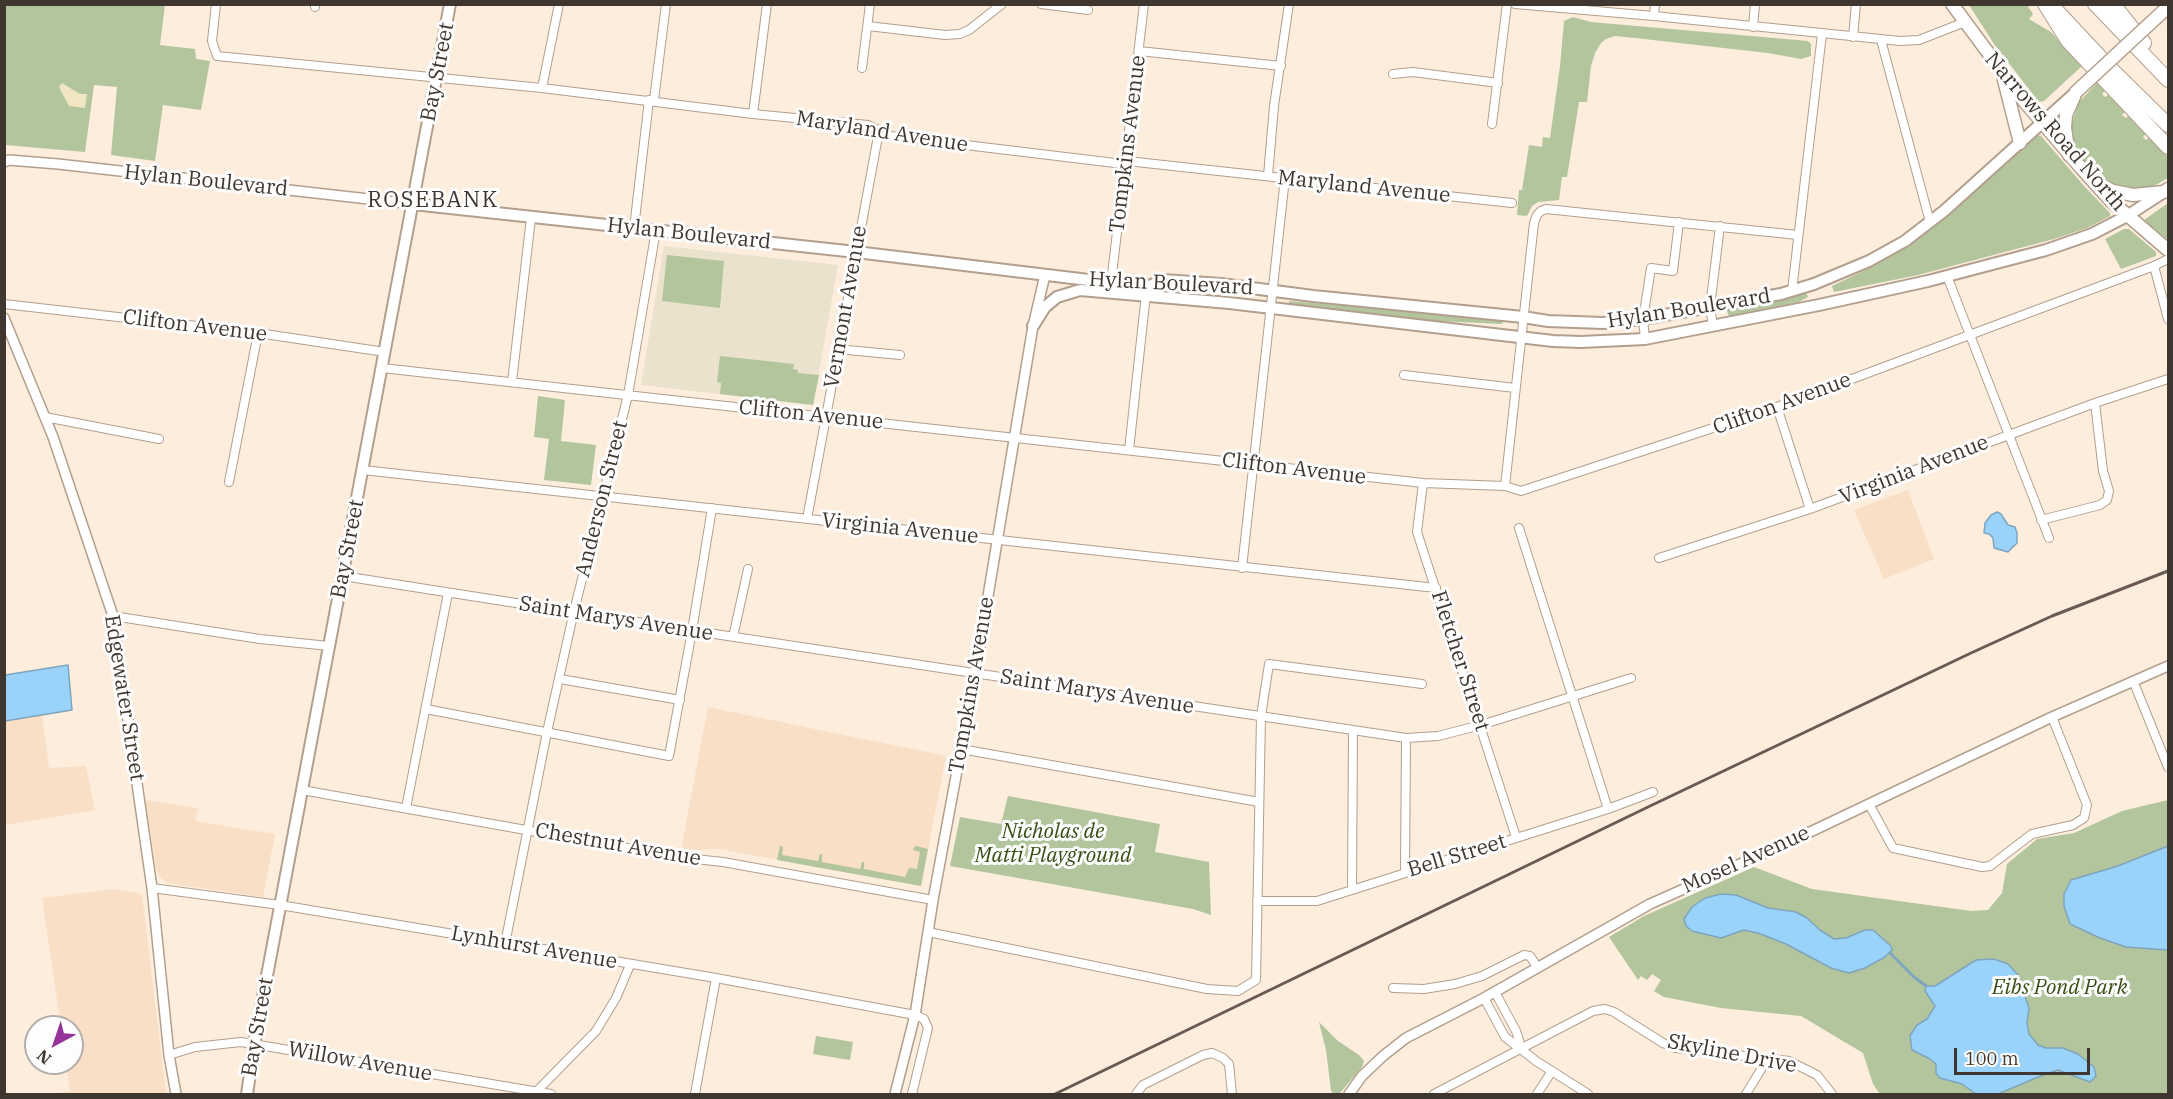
<!DOCTYPE html>
<style>
body{margin:0}
#map{position:relative;width:2173px;height:1099px;overflow:hidden;background:#fdeddd;font-family:"IBM Plex Serif",serif}
canvas{display:block}
.frame{position:absolute;inset:0;border:6px solid #3f372f;pointer-events:none}
.north{position:absolute;left:24px;top:1015px;width:60px;height:60px;box-sizing:border-box;background:#fdfdfd;border:2px solid #b1aeab;border-radius:50%;rotate:220deg;font-size:16px;font-weight:700;line-height:24px;text-align:center;color:#3f372f}
.north::after{content:'';display:block;margin:auto;width:21px;height:27px;background:#963399;clip-path:polygon(50% 0,100% 100%,50% 72%,0 100%)}
.scale{position:absolute;left:1954px;top:1048px;width:136px;height:27px;box-sizing:border-box;border:3px solid #3f372f;border-top:0;padding-left:8px;font-size:18px;line-height:21px;white-space:nowrap;color:#3f372f;-webkit-text-stroke:4px #fdfdfd;paint-order:stroke}
</style>
<div id="map">
<canvas width="2173" height="1099"></canvas>
<div class="frame"></div>
<div class="north">N</div>
<div class="scale">100 m</div>
</div>
<script>
const ctx = document.querySelector('canvas').getContext('2d');
ctx.lineJoin = 'round';
function fillPath(path, color) { ctx.fillStyle = color; ctx.fill(path, 'evenodd'); }
const shape = rows => new Path2D(rows.map(r => 'M' + r).join(''));
function trace(path, color, width, dash) { ctx.strokeStyle = color; ctx.lineWidth = width; ctx.lineCap = dash ? 'butt' : 'round'; ctx.setLineDash(dash || []); ctx.stroke(path); }
function label(font, color, halo, rows, align = 'center') {
  ctx.font = font + ' "IBM Plex Serif",serif'; ctx.lineWidth = 6; ctx.setLineDash([]); ctx.textBaseline = 'middle'; ctx.strokeStyle = halo; ctx.fillStyle = color; for (const [text, x, y, turn = 0] of rows) {
    ctx.save(); ctx.translate(x, y); ctx.rotate((+turn || 0) * Math.PI / 180); ctx.textAlign = isNaN(turn) ? turn : align; if (halo) ctx.strokeText(text, 0, 0); ctx.fillText(text, 0, 0); ctx.restore();
  }
}
fillPath(shape([
 [1908,490,1934,559,1884,579,1854,510],
 [708,707,946,756,921,886,719,849,681,850],
 [42,715,49,768,86,766,95,810,5,825,5,721],
 [145,800,198,808,195,821,275,834,263,897,167,883,157,873],
 [114,889,142,894,166,1094,52,1094,70,1091,66,1063,72,1063,72,1027,61,1027,42,898]
]), '#f9dfc6');
fillPath(shape([
 [664,246,838,265,813,405,641,385]
]), '#ebe2cd');
fillPath(shape([
 [4,5,165,5,160,45,195,49,196,59,210,61,201,110,163,105,155,161,111,155,117,87,94,85,85,152,5,145],
 [1969,5,2027,5,2033,14,2029,19,2051,32,2082,66,2044,101,2039,102,1994,44],
 [1573,17,1591,22,1808,41,1811,44,1811,56,1801,59,1768,53,1635,38,1615,36,1606,39,1601,43,1595,53,1591,66,1587,102,1579,102,1567,177,1562,177,1559,200,1538,202,1532,206,1527,216,1517,215,1519,190,1522,190,1529,145,1542,147,1543,137,1550,138,1560,66,1564,21],
 [2097,83,2105,91,2102,94,2105,97,2108,95,2125,112,2122,115,2126,118,2128,116,2146,134,2143,137,2146,140,2149,137,2168,157,2168,178,2154,186,2143,188,2123,188,2099,177,2082,159,2076,150,2071,126,2079,102],
 [2037,135,2041,136,2085,187,2110,213,2110,216,2087,228,2054,239,1918,275,1834,292,1832,286,1874,266,1893,255,1948,214],
 [2168,203,2168,240,2144,220],
 [2124,229,2129,229,2156,252,2156,256,2121,269,2105,239],
 [667,255,724,261,720,308,662,301],
 [1802,294,1807,294,1808,297,1799,302,1729,316,1726,309],
 [1289,301,1467,316,1503,321,1502,324,1437,321,1331,310,1289,304],
 [720,356,794,364,793,369,798,370,798,373,819,375,813,405,720,394,721,383,717,382],
 [538,396,565,400,561,441,596,445,591,485,544,480,549,439,534,437],
 [1008,796,1160,824,1155,852,1209,862,1211,915,1193,909,950,866,960,817,1001,824],
 [2168,800,2168,1094,1880,1094,1873,1084,1863,1053,1801,1016,1721,1008,1664,997,1654,991,1661,980,1652,974,1647,980,1641,976,1638,980,1609,937,1644,916,1754,867,1812,889,1971,911,1988,910,2002,893,2007,864,2037,839,2074,833,2122,811],
 [780,846,783,847,782,855,818,861,820,854,822,854,822,862,860,869,862,862,864,862,864,869,905,877,909,868,917,869,920,852,913,850,914,848,916,846,928,849,921,886,777,860],
 [1319,1022,1338,1041,1359,1055,1364,1061,1362,1067,1339,1094,1334,1094,1331,1091,1326,1050],
 [816,1036,853,1042,850,1060,813,1054]
]), '#b2c59d');
fillPath(shape([
 [62,83,80,94,87,94,85,108,69,106,59,87]
]), '#f0e6c1');
const water = shape([
 [1997,512,2001,514,2008,525,2015,527,2017,533,2017,543,2008,552,1994,548,1993,538,1989,534,1984,533,1985,523,1991,515,1997,512],
 [68,665,72,710,5,721,5,675,68,665],
 [2168,846,2168,950,2126,947,2100,938,2070,924,2064,906,2064,894,2071,880,2118,866,2168,846],
 [1721,894,1736,895,1768,908,1796,912,1807,918,1820,930,1834,939,1846,938,1865,930,1873,930,1891,946,1892,950,1885,957,1865,968,1849,973,1831,968,1786,944,1758,933,1744,930,1721,938,1692,931,1686,926,1684,919,1692,907,1705,898,1721,894],
 [1994,959,2008,964,2018,975,2029,1008,2027,1023,2029,1034,2038,1045,2046,1048,2063,1048,2078,1054,2094,1067,2096,1076,2090,1082,2058,1070,2038,1077,1998,1094,1976,1094,1962,1084,1940,1078,1936,1073,1936,1064,1930,1059,1912,1050,1910,1036,1917,1025,1927,1019,1935,1006,1925,991,1926,986,1935,986,1976,960,1994,959]
]);
fillPath(water, '#9ad3fa');
trace(water, '#7fa4bd', 1.5);
trace(shape([
 [1890,953,1914,977,1926,986]
]), '#7fa4bd', 3);
const minor = shape([
 [216,4,212,41,217,56,542,88,753,114,868,125,891,136,1115,163,1127,161,1512,203],
 [1041,4,1088,10],
 [1515,4,1654,16,1900,41,1919,40,1965,22],
 [315,7,315,4],
 [1654,16,1655,4],
 [868,26,945,35,960,34,969,30,1002,4],
 [1753,27,1755,4],
 [1853,37,1856,4],
 [1881,40,1930,222],
 [1139,51,1281,66],
 [862,68,870,4],
 [1393,74,1413,72,1498,83],
 [542,88,559,4],
 [654,100,666,4],
 [753,114,767,4],
 [1492,124,1507,4],
 [1268,176,1274,106,1289,4],
 [634,228,649,100],
 [2154,266,2168,319],
 [1947,276,2049,538],
 [1111,283,1144,4],
 [1792,291,1822,34],
 [4,304,258,333,385,352],
 [1713,326,1710,307,1720,226],
 [1645,339,1643,319,1651,268,1673,271,1679,222],
 [837,349,900,355],
 [382,368,1423,483,1505,486,1521,491,1777,407,2154,266,2168,259],
 [1404,375,1515,388],
 [512,382,531,218],
 [1777,407,1810,509],
 [45,417,159,439],
 [1129,450,1146,294],
 [363,470,1436,588],
 [229,482,258,333],
 [1423,483,1417,532,1516,837],
 [1505,486,1534,223,1537,215,1541,211,1546,209,1798,235],
 [807,519,879,131],
 [2041,520,2100,505,2107,500,2109,491,2103,471,2095,403],
 [1519,528,1608,809],
 [1659,558,1810,509,2095,403,2168,379],
 [1242,568,1285,178],
 [343,576,708,633,1406,738,1438,736,1481,725,1631,678],
 [113,616,260,639,329,646],
 [733,637,748,569],
 [560,679,680,700],
 [2134,683,2168,767],
 [426,709,669,756,692,631,712,508],
 [961,749,1259,802],
 [302,790,677,857,723,862,933,900],
 [1869,804,1893,848,1982,867,1990,866,2032,834,2073,825,2084,818,2087,805,2052,717],
 [406,808,448,593],
 [1405,872,1406,738],
 [152,888,280,905,716,978,915,1015,924,1019,928,1028,912,1094],
 [1352,889,1353,731],
 [1257,901,1317,901,1608,809,1653,792],
 [928,932,1207,989,1238,991,1256,980,1261,716,1269,664,1422,684],
 [505,944,547,732,574,611,628,395,656,230],
 [1393,988,1424,989,1455,984,1482,976,1524,955,1530,956,1538,968],
 [1484,998,1505,1037,1522,1050,1516,1031,1495,992],
 [1522,1050,1536,1061,1588,1094],
 [169,1055,195,1047,241,1042,551,1094],
 [536,1092,596,1031,616,998,630,965],
 [695,1094,716,978],
 [1136,1094,1143,1085,1203,1055,1212,1053,1223,1058,1229,1064,1232,1094],
 [1434,1094,1593,1011,1605,1009,1614,1012,1663,1043,1676,1048,1789,1061,1817,1075,1832,1094],
 [1537,1094,1552,1071],
 [1746,1094,1768,1058]
]);
const tertiary = shape([
 [4,162,9,160,58,164,413,204],
 [4,318,53,437,113,616,152,888,169,1055,176,1094],
 [895,1094,915,1015,933,900,975,674,1033,326,1045,275],
 [1349,1094,1362,1076,1383,1056,1406,1038,1484,998,1650,904,1787,843,2052,717,2168,666]
]);
const secondary = shape([
 [413,204,856,252,1147,287,1163,280,1221,284,1313,296,1523,317,1548,321,1603,323,1643,319,1781,294,1814,284,1869,261,1905,241,1944,211,2075,93],
 [1033,326,1045,307,1057,297,1080,290,1229,303,1553,341,1581,342,1645,339,1819,305,1928,281,2046,250,2092,234,2127,216,2164,192],
 [247,1094,256,1034,450,4]
]);
const primary = shape([
 [1952,4,2024,101,2082,169,2111,201,2168,250],
 [2157,17,2168,7],
 [2004,80,2020,143],
 [2069,155,2065,128,2066,115,2076,92],
 [2100,185,2113,191,2133,195,2164,192,2168,189]
]);
const motorway = shape([
 [2045,4,2068,41,2168,147],
 [2095,4,2168,80],
 [2113,4,2144,43],
 [2056,10,2113,71,2168,125]
]);
trace(minor, '#b29f8d', 10);
trace(tertiary, '#b29f8d', 12);
trace(secondary, '#b29f8d', 14);
trace(primary, '#b29f8d', 15);
trace(motorway, '#b29f8d', 16);
trace(minor, '#fff', 8);
trace(tertiary, '#fff', 9);
trace(secondary, '#fff', 10);
trace(primary, '#fff', 12);
trace(motorway, '#fff', 14);
trace(shape([
 [1055,1094,1648,807,1971,653,2052,616,2168,571]
]), '#665c53', 3);
const primaryBridge = shape([
 [2076,92,2157,17]
]);
trace(primaryBridge, '#b29f8d', 15, []);
trace(primaryBridge, '#fff', 12);
label('21px', '#3f372f', '#fdfdfd', [
 ["Bay Street",438,72,-79],
 ["Maryland Avenue",882,132,9],
 ["Narrows Road North",2055,132,49],
 ["Tompkins Avenue",1128,144,-83],
 ["Hylan Boulevard",206,181,6],
 ["Maryland Avenue",1364,187,6],
 ["Hylan Boulevard",689,234,6],
 ["Hylan Boulevard",1171,284,3],
 ["Vermont Avenue",846,307,-80],
 ["Hylan Boulevard",1689,309,-9],
 ["Clifton Avenue",195,326,7],
 ["Clifton Avenue",1782,404,-20],
 ["Clifton Avenue",811,415,6],
 ["Clifton Avenue",1294,469,7],
 ["Virginia Avenue",1914,470,-21],
 ["Anderson Street",602,499,-76],
 ["Virginia Avenue",900,529,6],
 ["Bay Street",348,549,-79],
 ["Saint Marys Avenue",616,619,9],
 ["Fletcher Street",1460,661,72],
 ["Tompkins Avenue",972,685,-80],
 ["Saint Marys Avenue",1097,692,9],
 ["Edgewater Street",124,698,81],
 ["Chestnut Avenue",618,845,10],
 ["Bell Street",1457,856,-17],
 ["Mosel Avenue",1746,860,-24],
 ["Lynhurst Avenue",534,948,10],
 ["Bay Street",258,1027,-80],
 ["Skyline Drive",1732,1054,11],
 ["Willow Avenue",360,1062,10]
]);
label('italic 21px', '#374e12', '#fdfdfd', [
 ["Nicholas de",1053,832],
 ["Matti Playground",1053,856],
 ["Eibs Pond Park",2060,988]
]);
ctx.letterSpacing = '1.5px';
label('22px', '#3f372f', '#fdfdfd', [
 ["ROSEBANK",433,201]
]);
ctx.letterSpacing = '0px';
</script>
